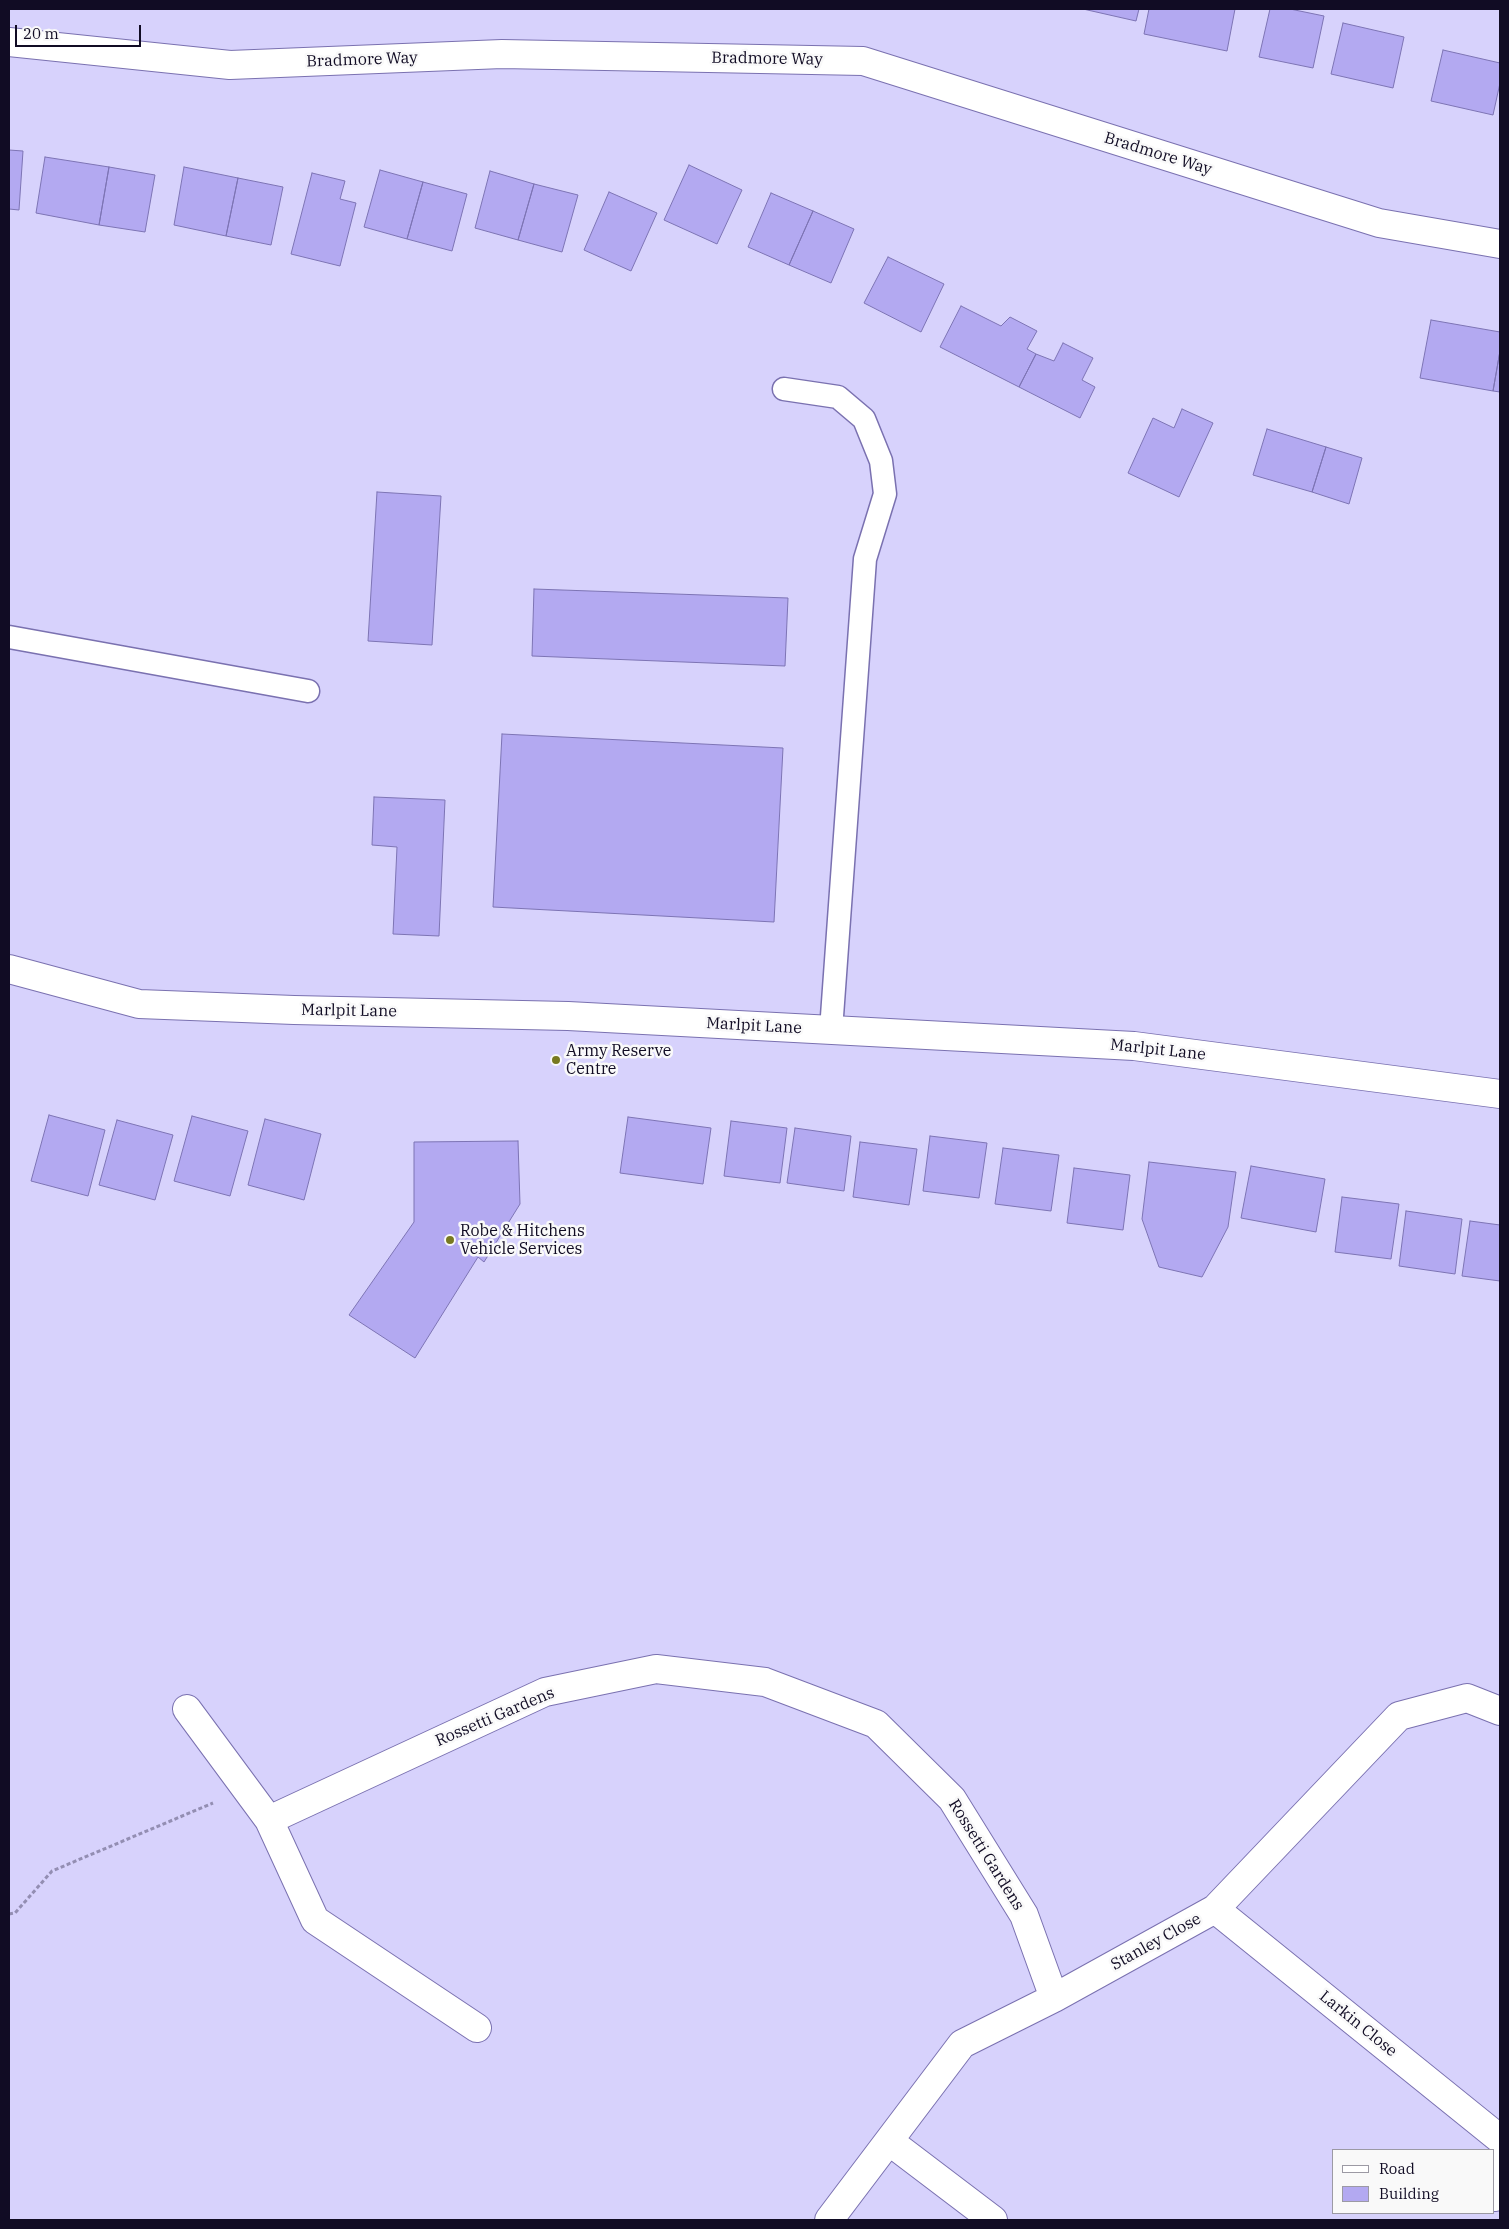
<!DOCTYPE html>
<style>
body{margin:0}
#map{position:relative;width:1509px;height:2229px;overflow:hidden;background:#d7d2fc;font-family:"IBM Plex Serif",serif}
canvas{display:block}
.frame{position:absolute;inset:0;border:10px solid #110c24;pointer-events:none}
.legend{position:absolute;left:1332px;top:2149px;width:162px;height:65px;box-sizing:border-box;background:#f9f9f9;border:1px solid #9c9aa4;margin:0;padding:6px 9px;list-style:none;font-size:15px;color:#110c24}
.legend li{display:flex;align-items:center;gap:10px;height:25px}
.legend b{width:25px;border:1px solid #9c9aa4}
.scale{position:absolute;left:15px;top:25px;width:126px;height:22px;box-sizing:border-box;border:2px solid #110c24;border-top:0;padding-left:6px;font-size:15px;line-height:18px;white-space:nowrap;color:#110c24;-webkit-text-stroke:4px #f9f9f9;paint-order:stroke}
</style>
<div id="map">
<canvas width="1509" height="2229"></canvas>
<div class="frame"></div>
<ul class="legend">
<li><b style="height:6px;background:#fff"></b>Road</li>
<li><b style="height:14px;background:#b3a9f1"></b>Building</li>
</ul>
<div class="scale">20 m</div>
</div>
<script>
const ctx = document.querySelector('canvas').getContext('2d');
ctx.lineJoin = 'round';
function fillPath(path, color) { ctx.fillStyle = color; ctx.fill(path, 'evenodd'); }
const shape = rows => new Path2D(rows.map(r => 'M' + r).join(''));
function trace(path, color, width, dash) { ctx.strokeStyle = color; ctx.lineWidth = width; ctx.lineCap = dash ? 'butt' : 'round'; ctx.setLineDash(dash || []); ctx.stroke(path); }
function label(font, color, halo, rows, align = 'center') {
  ctx.font = font + ' "IBM Plex Serif",serif'; ctx.lineWidth = 5; ctx.setLineDash([]); ctx.textBaseline = 'middle'; ctx.strokeStyle = halo; ctx.fillStyle = color; for (const [text, x, y, turn = 0] of rows) {
    ctx.save(); ctx.translate(x, y); ctx.rotate((+turn || 0) * Math.PI / 180); ctx.textAlign = isNaN(turn) ? turn : align; if (halo) ctx.strokeText(text, 0, 0); ctx.fillText(text, 0, 0); ctx.restore();
  }
}
const building = shape([
 [1083,9,1139,9,1136,21,1083,9],
 [1149,9,1235,9,1227,51,1144,34,1149,9],
 [1270,9,1290,9,1324,16,1313,68,1259,57,1270,9],
 [1343,23,1404,37,1393,88,1331,74,1343,23],
 [1443,50,1500,63,1500,83,1493,115,1431,101,1443,50],
 [9,150,23,151,19,210,9,209,9,150],
 [45,157,109,167,99,225,36,213,45,157],
 [689,165,742,190,717,244,664,220,689,165],
 [109,167,155,175,145,232,99,225,109,167],
 [184,167,238,178,226,236,174,225,184,167],
 [380,170,423,182,407,239,364,227,380,170],
 [490,171,534,184,518,240,475,228,490,171],
 [312,173,345,181,340,199,356,203,340,266,291,254,312,173],
 [238,178,283,187,271,245,226,236,238,178],
 [423,182,467,194,452,251,407,239,423,182],
 [534,184,578,195,562,252,518,240,534,184],
 [609,192,657,213,631,271,584,250,609,192],
 [771,193,813,211,789,265,748,247,771,193],
 [813,211,854,229,831,283,789,265,813,211],
 [888,257,944,284,921,332,864,303,888,257],
 [961,306,1001,326,1010,317,1037,331,1027,349,1036,354,1019,387,940,347,961,306],
 [1431,320,1500,332,1500,351,1493,391,1420,378,1431,320],
 [1063,343,1093,358,1082,380,1095,387,1080,418,1019,387,1036,354,1054,361,1063,343],
 [1500,351,1500,392,1493,391,1500,351],
 [1182,409,1213,423,1179,497,1128,473,1153,418,1174,428,1182,409],
 [1267,429,1326,447,1312,492,1253,475,1267,429],
 [1326,447,1362,458,1349,504,1312,492,1326,447],
 [377,492,441,496,432,645,368,641,377,492],
 [534,589,788,598,785,666,532,656,534,589],
 [502,734,783,748,774,922,493,907,502,734],
 [374,797,445,800,439,936,393,934,397,847,372,845,374,797],
 [49,1115,105,1130,88,1196,31,1181,49,1115],
 [192,1116,248,1131,230,1196,174,1181,192,1116],
 [628,1117,711,1128,703,1184,620,1173,628,1117],
 [265,1119,321,1134,304,1200,248,1185,265,1119],
 [117,1120,173,1135,155,1200,99,1185,117,1120],
 [731,1121,787,1128,780,1183,724,1176,731,1121],
 [795,1128,851,1136,844,1191,787,1183,795,1128],
 [930,1136,987,1143,979,1198,923,1191,930,1136],
 [518,1141,520,1204,484,1262,478,1257,415,1358,349,1315,414,1222,414,1142,518,1141],
 [860,1142,917,1149,909,1205,853,1197,860,1142],
 [1003,1148,1059,1155,1051,1211,995,1204,1003,1148],
 [1149,1162,1236,1172,1228,1227,1202,1277,1159,1267,1142,1219,1149,1162],
 [1251,1166,1325,1179,1316,1232,1241,1218,1251,1166],
 [1074,1168,1130,1175,1123,1230,1067,1223,1074,1168],
 [1342,1197,1399,1204,1391,1259,1335,1252,1342,1197],
 [1406,1211,1462,1219,1455,1274,1399,1266,1406,1211],
 [1470,1221,1500,1225,1500,1281,1462,1276,1470,1221]
]);
fillPath(building, '#b3a9f1');
trace(building, '#7d74b4', 1);
const lane = shape([
 [784,389,838,397,864,419,881,461,885,494,865,559,831,1030],
 [9,637,308,691]
]);
const street = shape([
 [9,42,230,65,502,54,863,61,1379,223,1500,244],
 [187,1709,269,1820,315,1920,477,2028],
 [269,1820,545,1692,656,1669,765,1682,876,1724,952,1799,1024,1915,1054,1998],
 [1215,1909,1500,2139],
 [889,2141,993,2220],
 [1496,2197,1500,2162],
 [829,2220,962,2044,1054,1998,1215,1909,1399,1716,1467,1698,1500,1711]
]);
const secondary = shape([
 [9,969,139,1004,294,1010,568,1016,1134,1046,1500,1094]
]);
trace(lane, '#7a71b0', 25);
trace(street, '#7a71b0', 30);
trace(secondary, '#7a71b0', 30);
trace(shape([
 [9,1914,15,1913,52,1871,213,1803]
]), '#938eb2', 3, [4, 2.5]);
trace(lane, '#fff', 22);
trace(street, '#fff', 28);
trace(secondary, '#fff', 28);
for (const [x, y, r, color] of [
 [556,1060,5,"#787920"],
 [450,1240,5,"#787920"]
]) { const dot = new Path2D(); dot.arc(x, y, r, 0, 2 * Math.PI); ctx.fillStyle = color; ctx.fill(dot); trace(dot, '#f9f9f9', 2); }
label('16px', '#110c24', '#f9f9f9', [
 ["Bradmore Way",767,59,1],
 ["Bradmore Way",362,60,-2],
 ["Bradmore Way",1158,154,17],
 ["Marlpit Lane",349,1011,1],
 ["Marlpit Lane",754,1026,3],
 ["Marlpit Lane",1158,1050,6],
 ["Rossetti Gardens",495,1717,-23],
 ["Rossetti Gardens",986,1855,58],
 ["Stanley Close",1156,1942,-29],
 ["Larkin Close",1358,2024,39]
]);
label('16px', '#110c24', '#f9f9f9', [
 ["Army Reserve",566,1051],
 ["Centre",566,1069],
 ["Robe & Hitchens",460,1231],
 ["Vehicle Services",460,1249]
], 'left');
</script>
